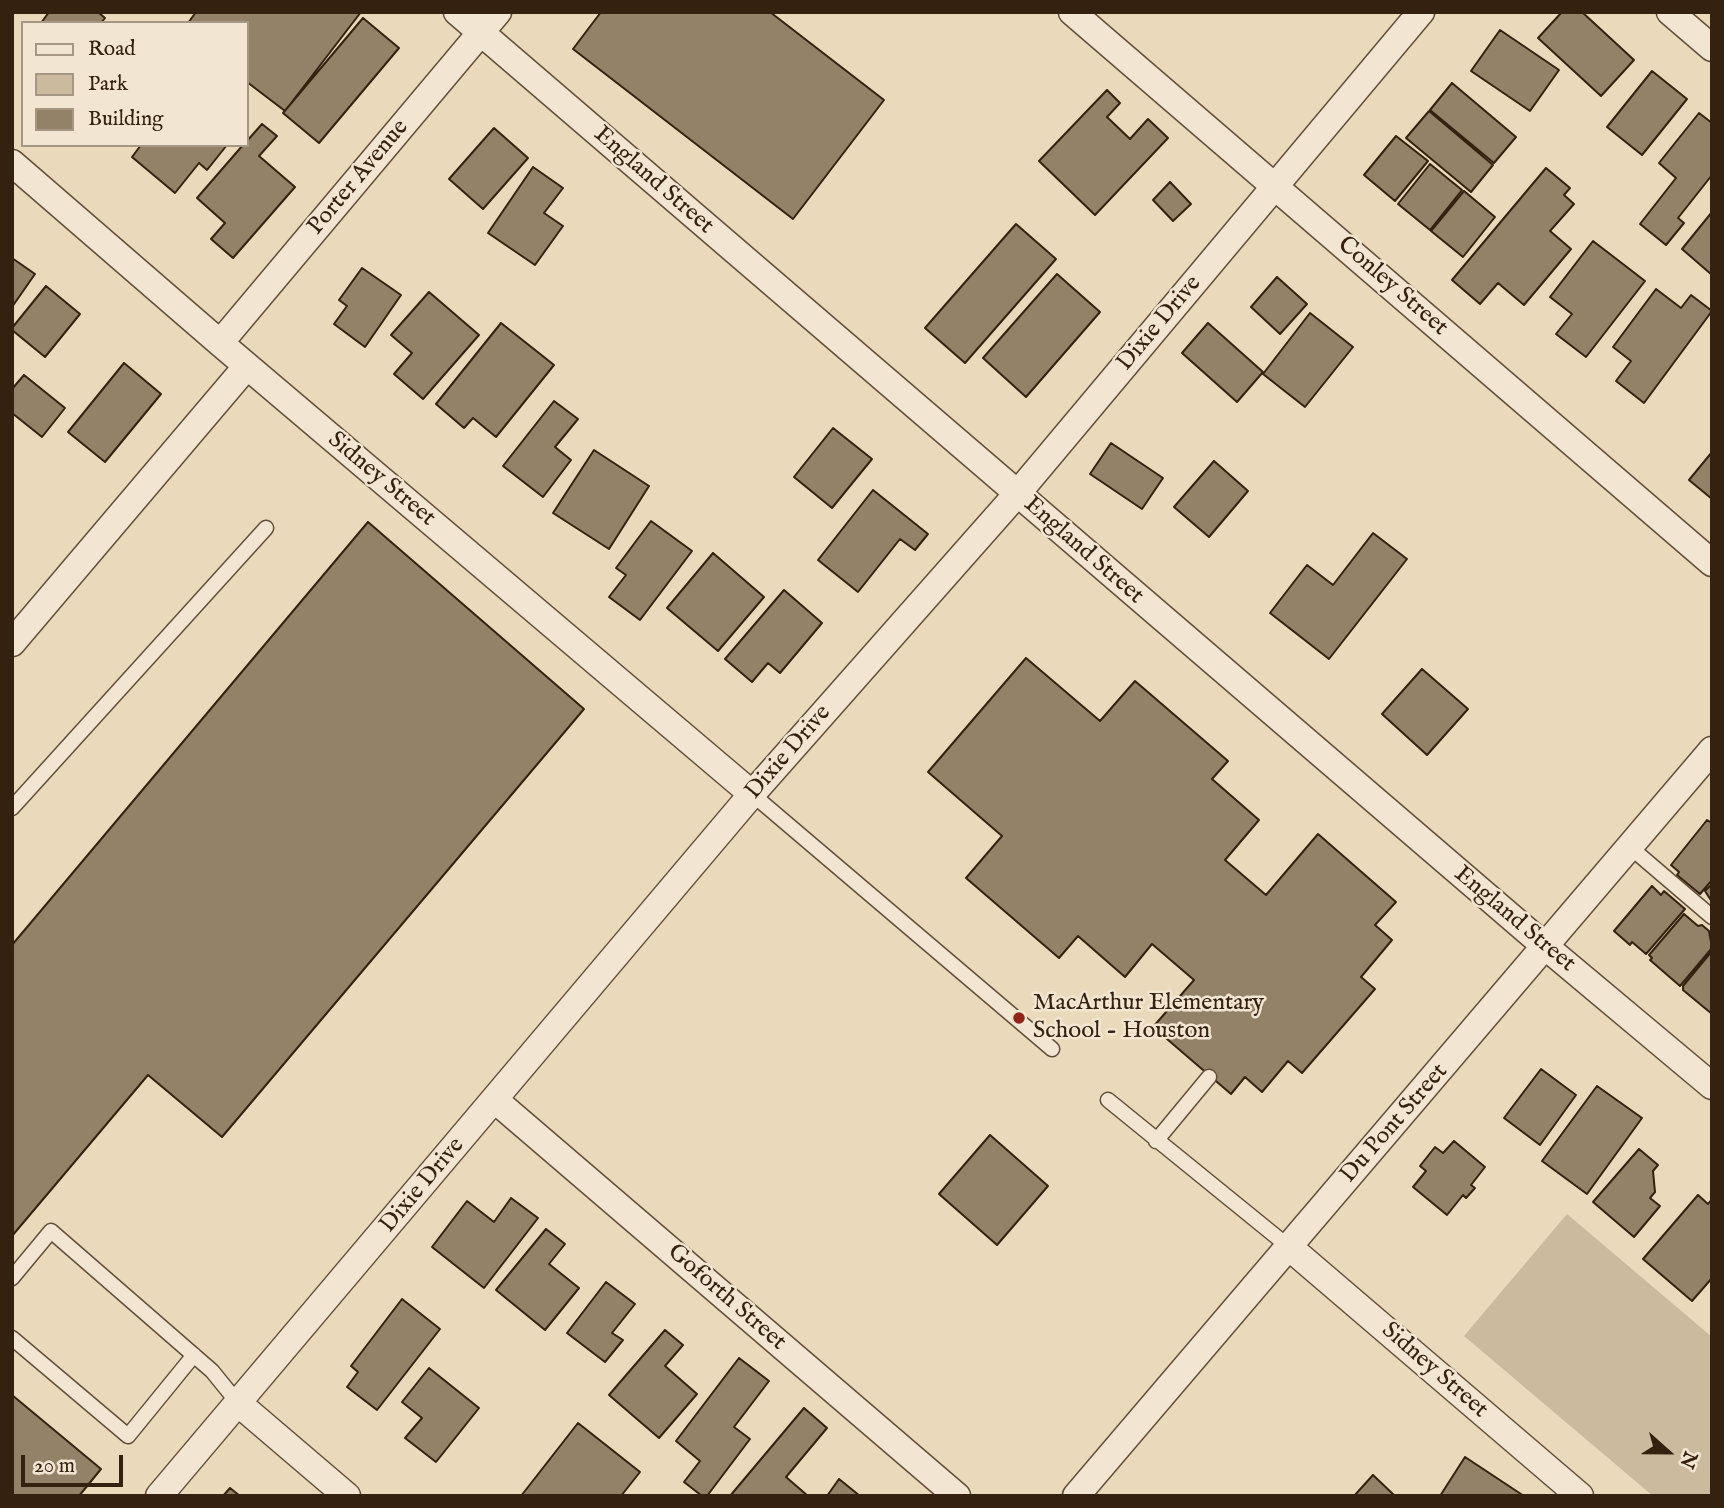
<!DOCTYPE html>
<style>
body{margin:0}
#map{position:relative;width:1724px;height:1508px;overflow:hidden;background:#ebd9bb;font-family:"IM FELL English",serif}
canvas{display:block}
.frame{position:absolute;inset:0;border:14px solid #34210f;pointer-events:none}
.legend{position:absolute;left:21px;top:21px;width:228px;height:126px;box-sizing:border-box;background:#f2e6d3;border:2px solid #a69785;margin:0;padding:9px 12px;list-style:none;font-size:21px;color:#34210f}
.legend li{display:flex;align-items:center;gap:14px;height:35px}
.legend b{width:35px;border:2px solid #a69785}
.north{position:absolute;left:1633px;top:1417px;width:70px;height:70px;-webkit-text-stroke:5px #f2e6d3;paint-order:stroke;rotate:111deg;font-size:19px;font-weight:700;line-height:28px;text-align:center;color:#34210f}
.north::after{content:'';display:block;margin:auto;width:24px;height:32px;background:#34210f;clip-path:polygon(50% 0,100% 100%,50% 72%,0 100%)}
.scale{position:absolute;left:21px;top:1455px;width:102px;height:32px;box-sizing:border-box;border:4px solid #34210f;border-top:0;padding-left:9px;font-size:21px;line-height:24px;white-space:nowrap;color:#34210f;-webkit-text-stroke:5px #f2e6d3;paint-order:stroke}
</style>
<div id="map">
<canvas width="1724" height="1508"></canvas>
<div class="frame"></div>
<ul class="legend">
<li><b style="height:9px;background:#f2e6d3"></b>Road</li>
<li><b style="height:19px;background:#ccba9e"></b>Park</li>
<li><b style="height:19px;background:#938168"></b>Building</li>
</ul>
<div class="north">N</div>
<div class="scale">20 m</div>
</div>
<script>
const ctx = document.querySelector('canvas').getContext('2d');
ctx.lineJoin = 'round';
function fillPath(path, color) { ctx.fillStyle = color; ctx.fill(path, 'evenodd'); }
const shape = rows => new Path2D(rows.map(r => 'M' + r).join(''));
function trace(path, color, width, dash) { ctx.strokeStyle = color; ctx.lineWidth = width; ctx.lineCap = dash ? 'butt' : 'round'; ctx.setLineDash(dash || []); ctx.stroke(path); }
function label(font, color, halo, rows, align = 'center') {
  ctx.font = font + ' "IM FELL English",serif'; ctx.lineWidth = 5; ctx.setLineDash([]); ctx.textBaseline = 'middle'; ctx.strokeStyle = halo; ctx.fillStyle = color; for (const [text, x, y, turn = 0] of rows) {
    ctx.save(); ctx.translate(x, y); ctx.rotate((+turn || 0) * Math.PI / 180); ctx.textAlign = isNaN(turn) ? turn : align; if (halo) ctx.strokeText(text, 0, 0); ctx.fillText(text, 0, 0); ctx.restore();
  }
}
fillPath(shape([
 [1567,1214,1712,1337,1712,1496,1653,1496,1464,1336]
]), '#ccba9e');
const building = shape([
 [49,12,98,12,105,18,101,23,41,23,49,12],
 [196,12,361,12,285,111,247,82,247,23,188,23,196,12],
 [601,12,770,12,884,100,793,219,573,49,601,12],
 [1562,12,1582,12,1634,60,1601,96,1538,38,1562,12],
 [363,18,399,48,319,143,283,113,363,18],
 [1500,30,1559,70,1530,111,1471,71,1500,30],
 [1652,71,1687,99,1642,155,1607,127,1652,71],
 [1452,83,1516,137,1494,163,1430,110,1452,83],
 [1107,90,1120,103,1107,117,1130,139,1148,119,1168,138,1095,215,1039,161,1107,90],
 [1429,111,1493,165,1471,192,1406,138,1429,111],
 [1699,113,1712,123,1712,175,1678,218,1684,223,1666,245,1640,224,1676,178,1659,163,1699,113],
 [262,124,277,136,259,156,295,187,233,258,211,239,225,223,197,198,243,145,247,145,247,141,262,124],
 [494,128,528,158,483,209,449,179,494,128],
 [1396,136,1428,161,1395,201,1364,175,1396,136],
 [141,145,227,145,207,170,199,163,175,193,132,157,141,145],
 [1430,164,1462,190,1430,230,1398,204,1430,164],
 [533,167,563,188,544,213,563,226,535,265,488,233,533,167],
 [1546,168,1570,188,1564,195,1574,204,1550,231,1571,249,1524,305,1498,283,1480,304,1452,280,1546,168],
 [1170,182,1191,204,1173,221,1153,200,1170,182],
 [1464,191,1495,217,1463,257,1431,231,1464,191],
 [1712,212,1712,275,1682,249,1712,212],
 [1016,224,1056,259,965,363,925,328,1016,224],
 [1593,241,1645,281,1586,357,1556,334,1572,314,1550,297,1593,241],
 [12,258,35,274,12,307,12,258],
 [362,268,401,295,365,347,334,324,347,306,339,300,362,268],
 [1057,274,1100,312,1026,397,983,358,1057,274],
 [1277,277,1307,304,1280,334,1251,307,1277,277],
 [46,286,80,314,45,357,12,330,12,328,46,286],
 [1656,289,1681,308,1691,295,1712,311,1644,403,1616,381,1631,361,1613,347,1656,289],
 [429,292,479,335,423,399,394,374,412,353,391,335,429,292],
 [1310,313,1353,347,1305,407,1263,374,1310,313],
 [501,323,554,365,496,437,473,418,464,428,436,404,501,323],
 [1208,323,1263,372,1237,402,1182,353,1208,323],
 [124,363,161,394,105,462,68,432,124,363],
 [24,375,65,408,42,437,12,413,12,389,24,375],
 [554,401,578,419,555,447,571,460,543,497,503,466,554,401],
 [833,428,872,459,832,508,794,477,833,428],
 [1111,443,1163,478,1142,509,1090,474,1111,443],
 [594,450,649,486,609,549,553,513,594,450],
 [1712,452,1712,499,1689,480,1712,452],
 [1214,461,1248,491,1209,537,1174,507,1214,461],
 [873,490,928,534,915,550,900,539,858,592,818,560,873,490],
 [651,521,692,551,640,620,609,597,626,575,616,568,651,521],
 [368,522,584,709,222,1137,148,1075,12,1236,12,945,368,522],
 [1373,533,1407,559,1329,659,1270,613,1307,565,1333,585,1373,533],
 [713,553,764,597,718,651,667,608,713,553],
 [784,590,822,623,780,673,768,663,752,682,725,659,784,590],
 [1026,658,1100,721,1135,681,1228,761,1212,779,1259,820,1225,860,1266,895,1318,834,1396,902,1375,925,1392,940,1361,977,1375,989,1302,1073,1288,1061,1262,1092,1245,1077,1231,1094,1153,1027,1194,980,1152,944,1125,977,1078,936,1059,958,966,878,1002,836,928,772,1026,658],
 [1422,669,1468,709,1427,755,1382,714,1422,669],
 [1707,820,1712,823,1712,880,1700,894,1677,875,1679,872,1671,865,1707,820],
 [1712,884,1712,902,1705,891,1712,884],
 [1652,886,1661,895,1664,891,1685,909,1646,954,1632,942,1630,945,1614,931,1652,886],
 [1684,914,1698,926,1702,925,1709,931,1712,948,1680,986,1650,960,1652,958,1649,955,1684,914],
 [1712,951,1712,1014,1683,990,1683,986,1712,951],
 [1541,1069,1576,1095,1540,1145,1504,1118,1541,1069],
 [1597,1086,1642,1118,1587,1194,1542,1161,1597,1086],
 [990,1135,1048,1186,997,1245,939,1194,990,1135],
 [1454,1141,1485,1167,1471,1185,1475,1188,1466,1198,1463,1195,1447,1215,1413,1187,1426,1171,1420,1166,1435,1147,1443,1153,1454,1141],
 [1639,1149,1658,1165,1653,1171,1655,1192,1650,1198,1660,1206,1634,1237,1593,1202,1639,1149],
 [1698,1195,1708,1204,1712,1199,1712,1278,1692,1301,1643,1259,1698,1195],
 [511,1198,538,1218,484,1288,432,1247,467,1201,494,1222,511,1198],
 [546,1229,565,1244,549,1264,579,1288,545,1330,496,1290,546,1229],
 [606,1282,635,1304,612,1333,623,1340,605,1362,567,1333,606,1282],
 [402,1299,440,1329,377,1410,347,1387,358,1372,351,1366,402,1299],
 [665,1330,683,1345,665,1366,697,1394,659,1438,609,1395,665,1330],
 [739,1358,769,1381,734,1427,750,1439,707,1496,702,1496,684,1482,700,1461,676,1441,739,1358],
 [429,1368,479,1408,436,1462,405,1438,422,1418,402,1402,429,1368],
 [12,1395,101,1469,79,1496,12,1496,12,1395],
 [804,1408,827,1428,786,1477,808,1496,730,1496,804,1408],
 [578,1423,640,1472,621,1496,521,1496,578,1423],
 [1465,1457,1524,1496,1440,1496,1465,1457],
 [1373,1475,1395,1496,1354,1496,1373,1475],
 [839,1479,860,1496,827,1496,839,1479],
 [230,1488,240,1496,223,1496,230,1488]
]);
fillPath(building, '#938168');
trace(building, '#34210f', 2);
const service = shape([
 [752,794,1052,1049],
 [12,808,266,528],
 [1630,847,1712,917],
 [1108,1100,1289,1247],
 [1156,1141,1209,1077],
 [12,1278,51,1231,212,1371,238,1403],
 [12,1338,128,1436,194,1355]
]);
const minor = shape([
 [457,12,1546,947,1712,1086],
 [1072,12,1712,563],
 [1670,12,1712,48],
 [12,163,220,343,752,794],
 [220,343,498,12],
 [12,643,247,366],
 [495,1100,957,1496],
 [1289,1247,1580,1496],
 [238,1403,347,1496],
 [159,1496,752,794,1017,494,1421,12],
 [1076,1496,1712,750]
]);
trace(service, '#624f3a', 17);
trace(minor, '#624f3a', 29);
trace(service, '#f2e6d3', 14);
trace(minor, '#f2e6d3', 26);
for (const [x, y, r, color] of [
 [1019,1018,7,"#8f2418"]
]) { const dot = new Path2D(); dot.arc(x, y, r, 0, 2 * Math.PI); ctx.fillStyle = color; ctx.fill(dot); trace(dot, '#f2e6d3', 2.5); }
label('24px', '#34210f', '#f2e6d3', [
 ["Porter Avenue",359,178,-50],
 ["England Street",653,181,41],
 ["Conley Street",1392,287,41],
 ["Dixie Drive",1160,324,-50],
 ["Sidney Street",381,480,40],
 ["England Street",1083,551,41],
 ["Dixie Drive",789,753,-49],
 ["England Street",1514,920,40],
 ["Du Pont Street",1395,1124,-49],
 ["Dixie Drive",423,1186,-50],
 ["Goforth Street",726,1298,41],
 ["Sidney Street",1434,1371,41]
]);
label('24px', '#34210f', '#f2e6d3', [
 ["MacArthur Elementary",1033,1004],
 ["School - Houston",1033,1032]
], 'left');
</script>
